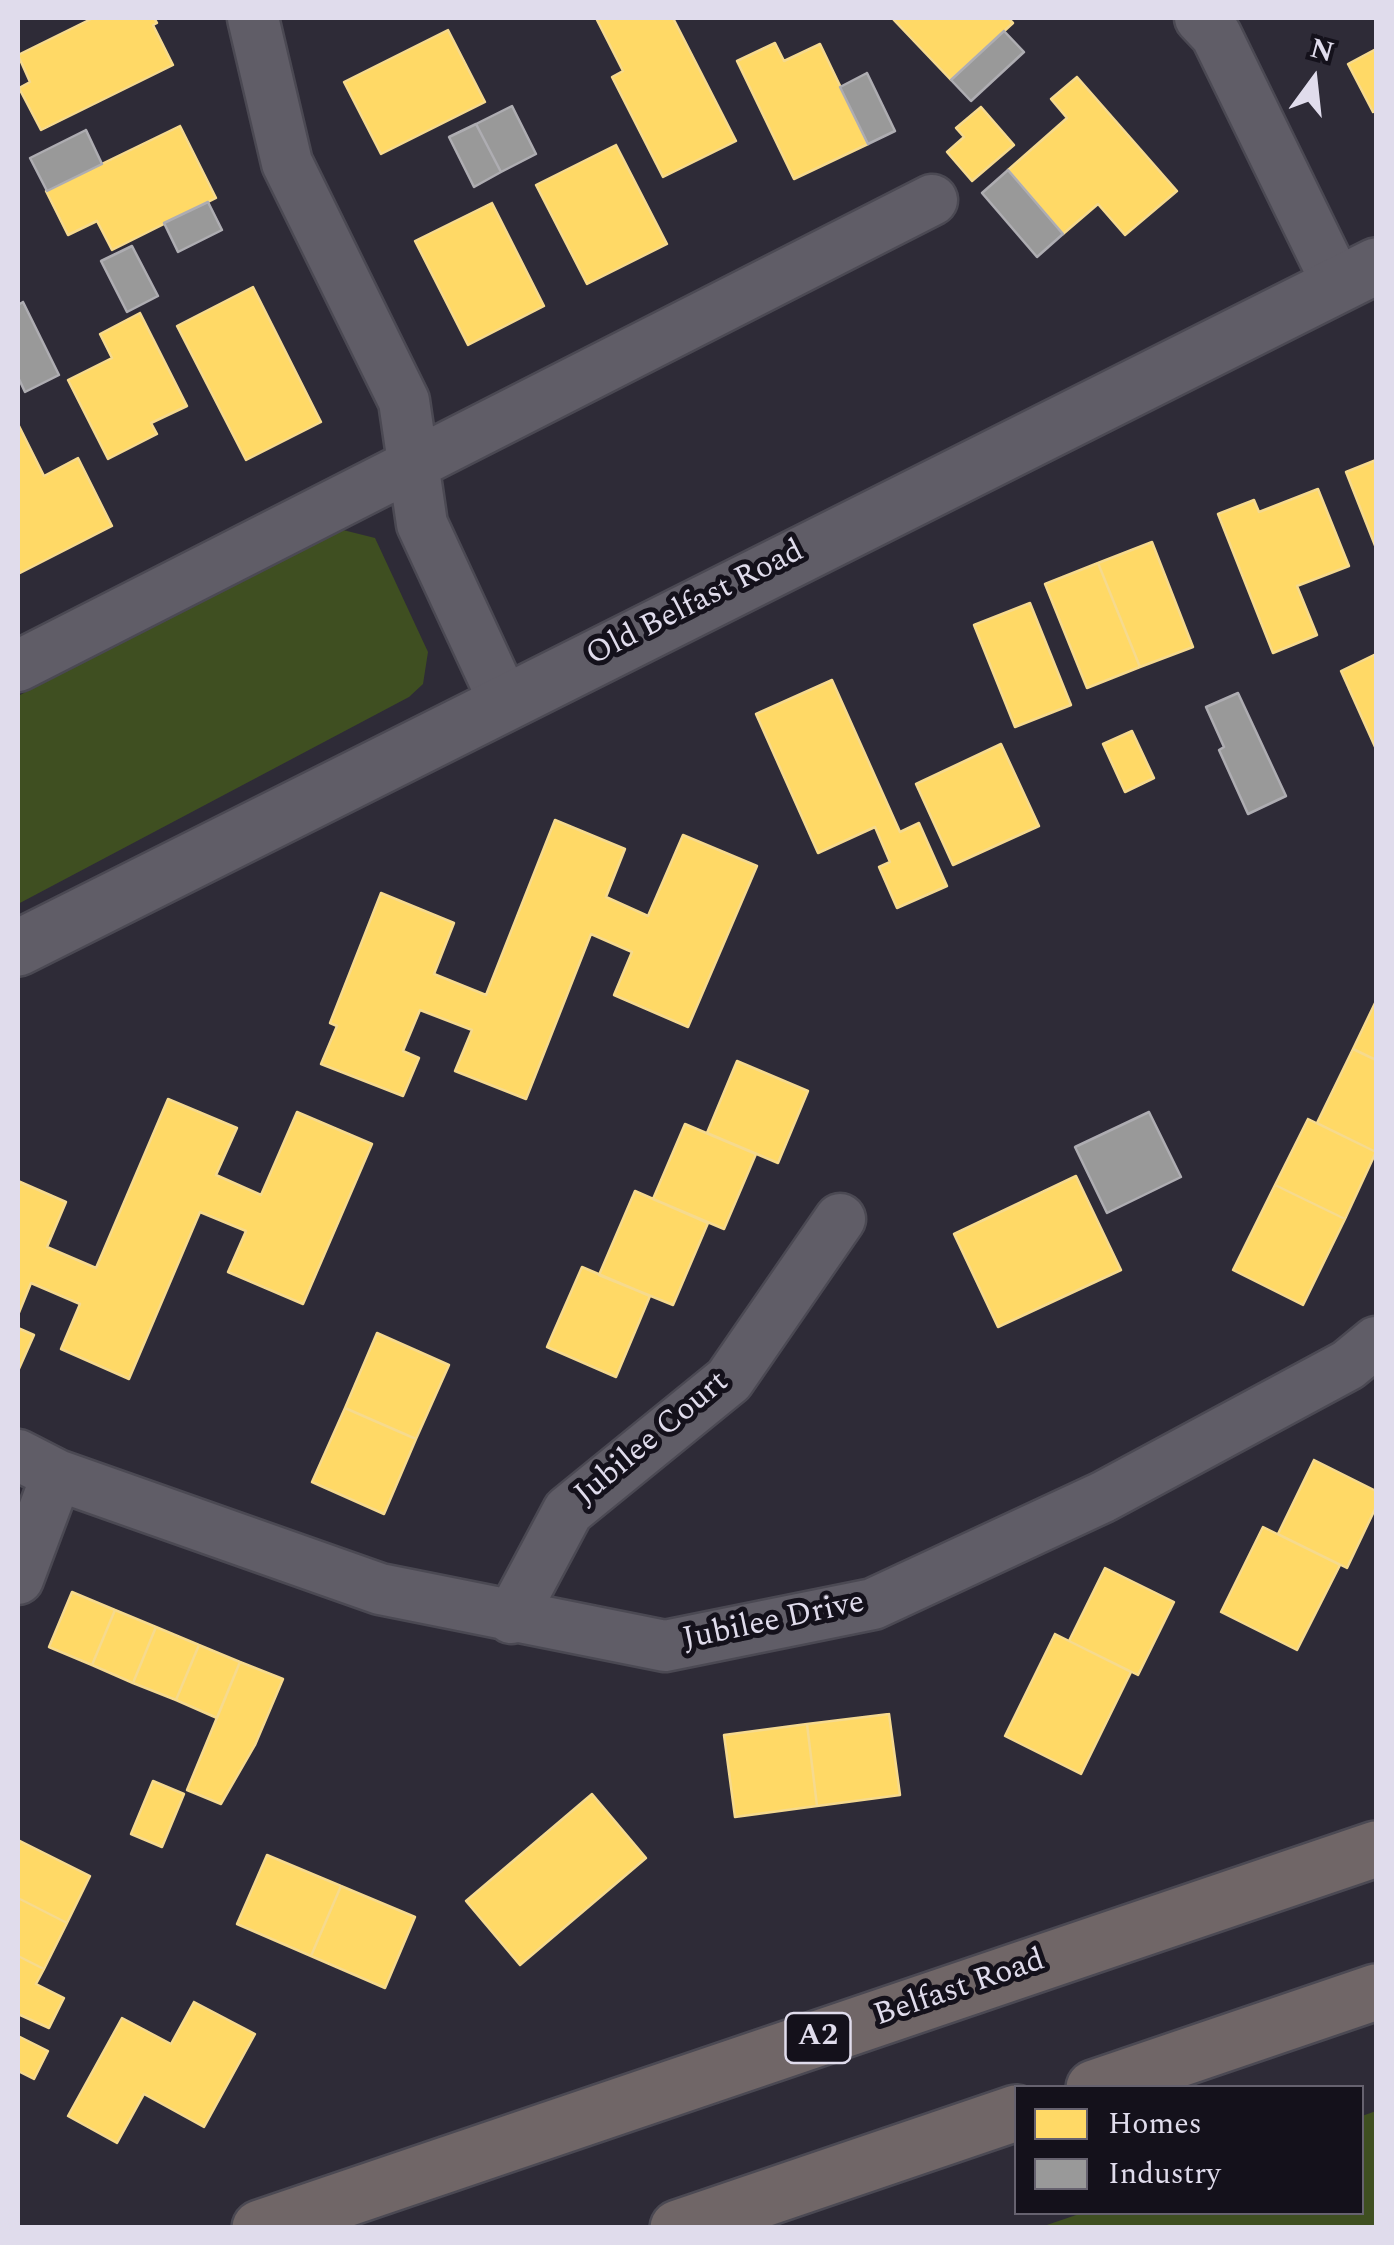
<!DOCTYPE html>
<style>
body{margin:0}
#map{position:relative;width:1394px;height:2245px;overflow:hidden;background:#2e2b37;font-family:Spectral,serif}
canvas{display:block}
.frame{position:absolute;inset:0;border:20px solid #e0dcec;pointer-events:none}
.legend{position:absolute;left:1014px;top:2085px;width:350px;height:130px;box-sizing:border-box;background:#14111b;border:2px solid #66626f;margin:0;padding:12px 18px;list-style:none;font-size:30px;color:#e0dcec}
.legend li{display:flex;align-items:center;gap:20px;height:50px}
.legend b{width:50px;border:2px solid #66626f}
.north{position:absolute;left:1264px;top:30px;width:100px;height:100px;-webkit-text-stroke:8px #14111b;paint-order:stroke;rotate:15deg;font-size:28px;font-weight:700;line-height:40px;text-align:center;color:#e0dcec}
.north::after{content:'';display:block;margin:auto;width:35px;height:45px;background:#e0dcec;clip-path:polygon(50% 0,100% 100%,50% 72%,0 100%)}
</style>
<div id="map">
<canvas width="1394" height="2245"></canvas>
<div class="frame"></div>
<ul class="legend">
<li><b style="height:28px;background:#ffd966"></b>Homes</li>
<li><b style="height:28px;background:#999"></b>Industry</li>
</ul>
<div class="north">N</div>
</div>
<script>
const ctx = document.querySelector('canvas').getContext('2d');
ctx.lineJoin = 'round';
function fillPath(path, color) { ctx.fillStyle = color; ctx.fill(path, 'evenodd'); }
const shape = rows => new Path2D(rows.map(r => 'M' + r).join(''));
function trace(path, color, width, dash) { ctx.strokeStyle = color; ctx.lineWidth = width; ctx.lineCap = dash ? 'butt' : 'round'; ctx.setLineDash(dash || []); ctx.stroke(path); }
function label(font, color, halo, rows, align = 'center') {
  ctx.font = font + ' Spectral,serif'; ctx.lineWidth = 10; ctx.setLineDash([]); ctx.textBaseline = 'middle'; ctx.strokeStyle = halo; ctx.fillStyle = color; for (const [text, x, y, turn = 0] of rows) {
    ctx.save(); ctx.translate(x, y); ctx.rotate((+turn || 0) * Math.PI / 180); ctx.textAlign = isNaN(turn) ? turn : align; if (halo) ctx.strokeText(text, 0, 0); ctx.fillText(text, 0, 0); ctx.restore();
  }
}
fillPath(shape([
 [343,530,375,538,428,652,423,684,409,697,18,904,18,696],
 [1376,2111,1376,2227,1041,2227,1085,2212,1362,2212,1362,2116]
]), '#3f4f21');
const homes = shape([
 [93,18,154,18,157,23,153,25,173,65,41,130,19,88,30,82,18,55,93,18],
 [596,18,673,18,736,141,663,177,612,77,623,71,596,18],
 [892,18,1008,18,1013,23,951,80,892,18],
 [448,30,485,102,381,154,344,82,448,30],
 [775,43,784,61,820,44,868,144,794,179,737,61,775,43],
 [1376,49,1376,110,1373,112,1348,64,1376,49],
 [1077,77,1177,191,1125,235,1098,204,1063,234,1008,170,1067,118,1051,99,1077,77],
 [981,107,1014,145,972,181,947,152,964,137,956,128,981,107],
 [180,126,216,198,112,250,97,221,68,235,46,191,180,126],
 [616,145,667,244,587,284,536,185,616,145],
 [492,203,544,306,468,345,415,241,492,203],
 [253,287,321,422,246,460,177,326,253,287],
 [140,313,187,406,151,423,157,434,108,459,68,380,112,358,100,334,140,313],
 [18,424,44,476,78,458,112,526,18,574,18,424],
 [1376,460,1376,548,1346,472,1376,460],
 [1318,489,1349,566,1297,586,1317,635,1273,653,1218,514,1254,500,1259,512,1318,489],
 [1152,542,1193,647,1140,667,1098,563,1152,542],
 [1098,563,1140,667,1087,688,1045,584,1098,563],
 [1030,603,1071,705,1015,727,974,625,1030,603],
 [1376,654,1376,749,1341,671,1376,654],
 [832,680,900,832,919,823,947,886,897,908,879,867,890,862,875,827,818,853,756,714,832,680],
 [1132,731,1154,778,1125,792,1103,744,1132,731],
 [1001,744,1039,826,953,865,916,784,1001,744],
 [555,820,625,849,606,897,648,916,683,835,757,866,688,1027,614,995,632,952,591,934,526,1099,455,1071,472,1030,420,1010,403,1051,419,1058,403,1096,321,1064,337,1026,330,1023,381,893,454,923,434,974,486,995,555,820],
 [1376,1001,1376,1060,1353,1049,1376,1001],
 [1353,1049,1376,1060,1376,1152,1317,1123,1353,1049],
 [737,1061,808,1091,778,1163,707,1133,737,1061],
 [168,1099,237,1128,216,1175,261,1195,297,1112,372,1144,303,1304,228,1272,246,1231,200,1212,129,1379,61,1349,80,1304,31,1283,18,1315,18,1181,66,1202,47,1247,96,1268,168,1099],
 [1308,1119,1376,1152,1345,1219,1275,1185,1308,1119],
 [685,1124,756,1154,724,1229,653,1199,685,1124],
 [1076,1176,1121,1270,998,1327,954,1234,1076,1176],
 [1275,1185,1345,1219,1303,1305,1233,1270,1275,1185],
 [635,1191,708,1223,673,1305,599,1275,635,1191],
 [582,1267,650,1296,616,1377,547,1347,582,1267],
 [18,1328,34,1335,18,1371,18,1328],
 [377,1333,449,1365,416,1439,345,1408,377,1333],
 [345,1408,416,1439,384,1514,312,1482,345,1408],
 [1314,1460,1376,1491,1376,1507,1347,1568,1278,1534,1314,1460],
 [1263,1527,1340,1565,1297,1650,1221,1612,1263,1527],
 [1105,1568,1174,1602,1138,1675,1069,1641,1105,1568],
 [72,1592,115,1610,92,1665,49,1647,72,1592],
 [115,1610,156,1627,133,1683,92,1665,115,1610],
 [156,1627,199,1645,176,1700,133,1683,156,1627],
 [1055,1634,1131,1672,1081,1774,1005,1736,1055,1634],
 [199,1645,240,1662,217,1718,176,1700,199,1645],
 [240,1662,283,1679,255,1745,221,1804,187,1790,240,1662],
 [889,1714,900,1795,817,1806,807,1724,889,1714],
 [807,1724,817,1806,735,1817,724,1735,807,1724],
 [153,1781,184,1794,162,1847,131,1834,153,1781],
 [592,1794,646,1858,520,1965,466,1901,592,1794],
 [18,1840,90,1876,67,1923,18,1898,18,1840],
 [267,1855,341,1886,311,1956,237,1924,267,1855],
 [341,1886,415,1917,385,1988,311,1956,341,1886],
 [18,1898,67,1923,44,1969,18,1956,18,1898],
 [18,1956,44,1969,36,1984,64,1998,49,2028,18,2014,18,1956],
 [194,2002,255,2034,204,2127,144,2094,117,2143,68,2116,122,2018,171,2044,194,2002],
 [18,2036,48,2051,34,2079,18,2071,18,2036]
]);
fillPath(homes, '#ffd966');
trace(homes, '#f6da8e', 2.5);
const industry = shape([
 [1004,31,1024,52,971,101,951,80,1004,31],
 [867,73,895,131,868,144,840,87,867,73],
 [512,106,536,154,501,172,476,124,512,106],
 [476,124,501,172,474,187,449,137,476,124],
 [86,130,102,164,47,191,30,158,86,130],
 [1008,170,1063,234,1037,257,982,193,1008,170],
 [208,202,222,230,178,252,164,223,208,202],
 [132,246,158,296,127,312,101,261,132,246],
 [23,302,59,375,25,392,18,377,18,305,23,302],
 [1238,693,1286,796,1248,814,1219,750,1224,747,1206,707,1238,693],
 [1149,1112,1181,1177,1107,1213,1075,1147,1149,1112]
]);
fillPath(industry, '#999');
trace(industry, '#aeadb2', 2.5);
const minor = shape([
 [253,18,287,163,404,401,422,524,504,701],
 [1200,18,1216,35,1337,283],
 [18,666,932,200],
 [18,1455,57,1475,380,1589,665,1646,873,1604,1103,1497,1348,1365,1376,1342],
 [18,1579,57,1475],
 [511,1618,568,1511,729,1380,840,1219]
]);
const tertiary = shape([
 [18,948,1376,266]
]);
const trunk = shape([
 [1094,2088,1376,1992],
 [260,2228,1376,1849],
 [678,2228,1016,2113]
]);
trace(minor, '#4b4953', 55);
trace(tertiary, '#4b4953', 60);
trace(trunk, '#4b4953', 60);
trace(minor, '#605d67', 50);
trace(tertiary, '#605d67', 55);
trace(trunk, '#706667', 55);
for (const [x, y, w] of [
 [818,2038,65]
]) { const box = new Path2D(); box.roundRect(x - w / 2, y - 25, w, 50, 8); ctx.fillStyle = '#14111b'; ctx.fill(box); trace(box, '#e0dcec', 2.5); }
label('bold 30px', '#e0dcec', null, [
 ["A2",818,2038]
]);
label('32px', '#e0dcec', '#14111b', [
 ["Old Belfast Road",696,605,-27],
 ["Jubilee Court",653,1440,-40],
 ["Jubilee Drive",774,1623,-12],
 ["Belfast Road",960,1990,-19]
]);
</script>
